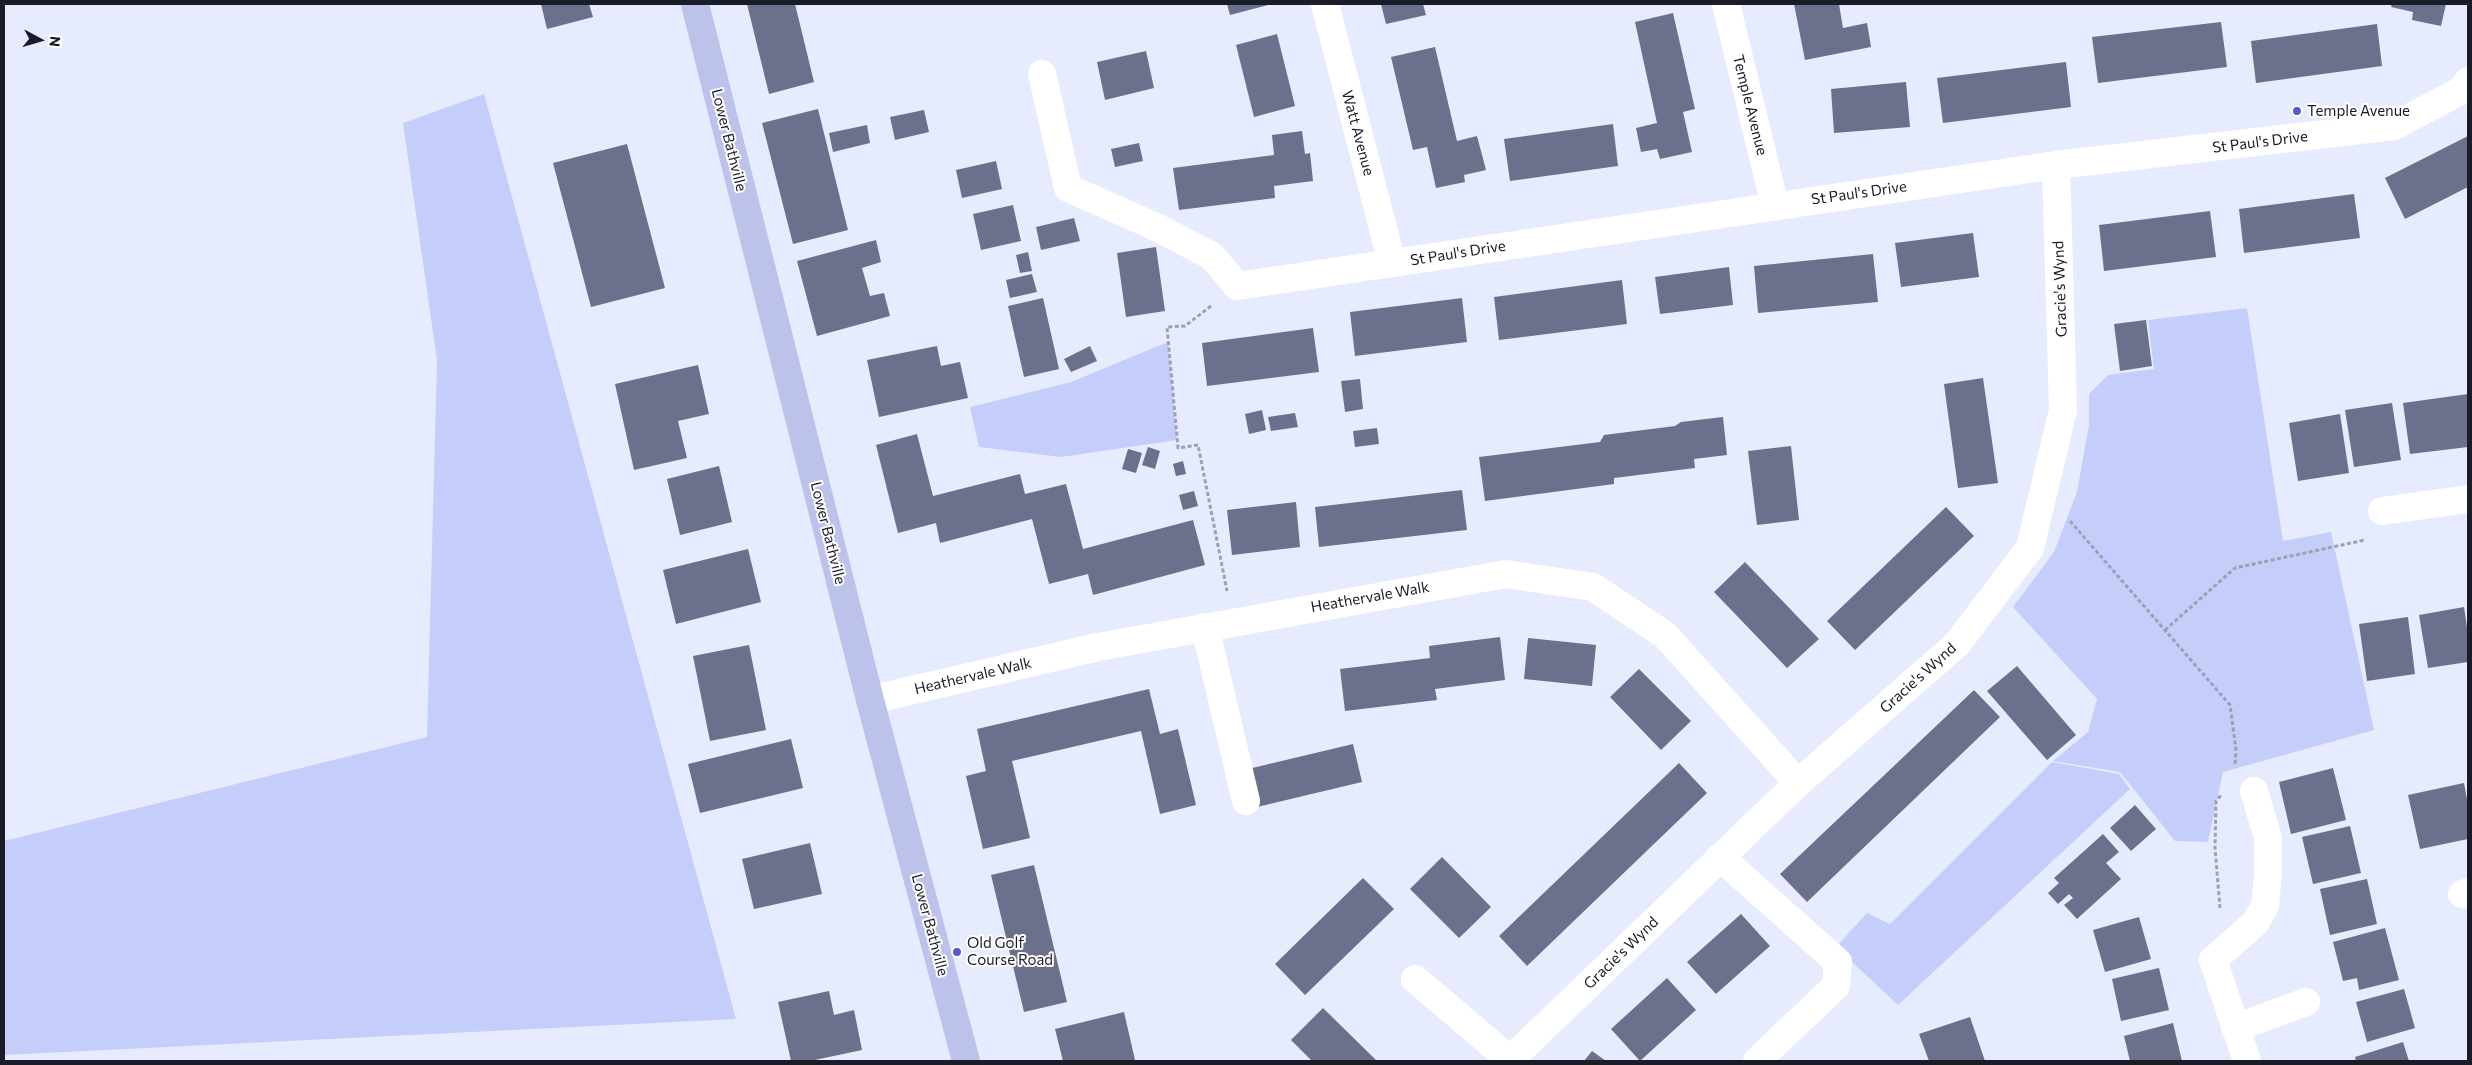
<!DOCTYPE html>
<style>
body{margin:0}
#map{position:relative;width:2472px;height:1065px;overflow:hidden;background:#e7ebfe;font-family:Commissioner,sans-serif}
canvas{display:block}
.frame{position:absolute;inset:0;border:5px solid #1a1c27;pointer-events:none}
.north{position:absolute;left:15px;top:15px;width:50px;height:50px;-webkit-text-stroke:4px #fff;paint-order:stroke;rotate:96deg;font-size:14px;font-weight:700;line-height:20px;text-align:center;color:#1a1c27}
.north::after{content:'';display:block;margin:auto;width:18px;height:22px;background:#1a1c27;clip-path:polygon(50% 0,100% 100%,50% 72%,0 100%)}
</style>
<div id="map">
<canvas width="2472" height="1065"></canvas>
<div class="frame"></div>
<div class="north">N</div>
</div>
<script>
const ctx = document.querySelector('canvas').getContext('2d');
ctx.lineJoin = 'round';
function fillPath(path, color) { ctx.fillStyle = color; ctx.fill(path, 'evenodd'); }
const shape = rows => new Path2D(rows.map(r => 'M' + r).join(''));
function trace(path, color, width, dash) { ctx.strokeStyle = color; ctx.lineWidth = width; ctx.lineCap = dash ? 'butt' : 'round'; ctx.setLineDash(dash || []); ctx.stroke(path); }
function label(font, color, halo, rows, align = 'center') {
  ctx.font = font + ' Commissioner,sans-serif'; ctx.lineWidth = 4; ctx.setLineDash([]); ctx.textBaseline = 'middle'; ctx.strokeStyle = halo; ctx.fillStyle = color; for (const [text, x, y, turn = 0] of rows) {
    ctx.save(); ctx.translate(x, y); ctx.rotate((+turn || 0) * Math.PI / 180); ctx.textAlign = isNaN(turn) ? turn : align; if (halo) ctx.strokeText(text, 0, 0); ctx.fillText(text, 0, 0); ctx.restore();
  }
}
fillPath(shape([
 [484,94,736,1019,4,1055,4,841,427,737,437,360,403,123],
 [2247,308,2283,541,2331,532,2374,730,2223,772,2208,842,2175,841,2120,772,2053,761,2088,732,2097,699,2013,607,2054,552,2077,492,2089,425,2089,394,2108,375,2154,369,2148,320],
 [1168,342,1177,440,1061,457,979,447,970,407,1071,382],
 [2052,762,2119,774,2130,789,1898,1005,1836,947,1867,913,1890,924]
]), '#c5cefb');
fillPath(shape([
 [541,4,589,4,593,17,547,29],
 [747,4,795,4,814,82,769,94],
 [1227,4,1272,4,1230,15],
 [1381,4,1423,4,1426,15,1386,24],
 [1794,4,1839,4,1843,28,1867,23,1871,47,1805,60],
 [2392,4,2446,4,2441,26,2412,20,2413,12,2391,7],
 [1673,13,1695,109,1683,112,1692,152,1660,159,1657,149,1641,152,1636,128,1657,123,1635,22],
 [2221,22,2227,67,2098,83,2092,37],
 [2377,24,2382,66,2256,83,2251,41],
 [1277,34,1295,106,1254,117,1236,45],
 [1435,47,1457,141,1477,136,1486,170,1464,175,1465,182,1436,188,1427,147,1413,150,1391,57],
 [1146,51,1154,88,1105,100,1097,62],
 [2066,62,2071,107,1943,123,1937,78],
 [1906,82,1910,127,1834,133,1831,89],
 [818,109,848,230,793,244,762,123],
 [924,110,929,132,895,140,890,117],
 [1613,124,1618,166,1510,181,1504,139],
 [867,125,870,143,833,152,829,133],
 [1302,131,1305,154,1310,153,1313,181,1274,186,1275,198,1179,210,1173,168,1274,155,1272,135],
 [2468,136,2468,187,2405,219,2385,178],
 [1139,143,1143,161,1115,167,1111,149],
 [627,144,665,288,591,307,553,163],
 [996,161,1002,189,962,198,956,170],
 [2354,194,2360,238,2244,253,2239,209],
 [1013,205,1021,241,981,250,973,214],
 [2210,211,2216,257,2104,271,2099,225],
 [1074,218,1080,241,1041,250,1036,227],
 [1973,233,1979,277,1901,287,1895,243],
 [876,240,881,262,862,268,870,296,884,293,890,316,817,336,797,261],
 [1156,247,1165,311,1126,317,1117,253],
 [1028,252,1032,271,1020,273,1016,255],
 [1873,254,1878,302,1758,313,1754,266],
 [1729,267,1733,305,1660,314,1655,277],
 [1032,274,1037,292,1010,298,1006,280],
 [1622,280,1627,324,1499,340,1494,297],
 [1043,298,1059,369,1024,377,1008,306],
 [1462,298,1467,342,1355,356,1350,312],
 [2146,320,2152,366,2120,371,2114,324],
 [1313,328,1319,372,1207,386,1202,343],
 [937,346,941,366,960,362,968,398,879,417,867,360],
 [1090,346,1097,361,1071,372,1064,359],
 [698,365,709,414,678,421,687,458,634,470,615,384],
 [1983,378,1998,483,1958,488,1944,384],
 [1360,379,1363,409,1345,412,1341,381],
 [2468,394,2468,447,2410,454,2403,403],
 [2392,403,2401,460,2354,467,2345,410],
 [1262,410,1266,430,1249,434,1245,414],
 [1295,413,1298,427,1271,431,1268,417],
 [2340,414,2349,473,2298,481,2289,423],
 [1723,417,1727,455,1694,459,1695,468,1614,478,1614,484,1485,501,1479,457,1600,442,1604,435,1675,426,1681,422],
 [1377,428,1379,444,1355,447,1353,431],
 [917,434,933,496,1020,474,1025,494,1066,484,1083,549,1193,520,1205,565,1093,595,1088,574,1049,584,1032,519,940,543,936,523,898,533,876,445],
 [1791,446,1799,520,1757,525,1748,451],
 [1148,447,1160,451,1155,469,1142,465],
 [1128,449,1142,453,1136,473,1122,469],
 [1183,461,1186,474,1176,476,1173,464],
 [719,466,732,522,680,535,667,479],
 [1462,490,1467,530,1319,547,1315,507],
 [1194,491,1198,506,1183,510,1179,495],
 [1296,502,1300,547,1232,555,1227,510],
 [1946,507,1974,536,1855,650,1827,621],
 [748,549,761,602,676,624,663,570],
 [1745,562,1819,639,1787,668,1714,592],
 [2464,607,2468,634,2468,662,2428,668,2419,615],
 [2408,617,2415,674,2367,681,2359,624],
 [1500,637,1505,680,1435,689,1437,700,1345,711,1340,669,1430,658,1429,646],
 [1528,638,1596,645,1592,686,1524,679],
 [749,645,766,730,710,741,693,656],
 [2017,666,2076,735,2047,760,1987,691],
 [1639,669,1691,721,1661,750,1610,697],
 [1149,689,1160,734,1178,729,1196,805,1160,814,1141,731,1012,761,1030,838,983,849,966,776,986,771,977,729],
 [1974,690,2000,717,1807,902,1780,874],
 [791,739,803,788,700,813,688,764],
 [1353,744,1362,782,1257,807,1248,769],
 [1679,763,1707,793,1527,966,1499,936],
 [2333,768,2346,820,2291,834,2279,782],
 [2464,783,2468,805,2468,839,2420,849,2408,795],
 [2135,805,2156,829,2131,851,2110,828],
 [2350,826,2361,873,2313,884,2302,837],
 [2103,834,2119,852,2106,863,2121,879,2077,919,2064,905,2073,898,2069,894,2058,904,2048,893,2059,883,2054,878],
 [810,843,822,894,754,909,742,859],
 [1442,857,1491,907,1459,938,1410,889],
 [1034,865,1067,1002,1024,1012,991,875],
 [1363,878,1394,909,1305,995,1275,964],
 [2367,879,2377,924,2330,935,2320,889],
 [1741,914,1770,946,1716,994,1687,962],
 [2139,917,2151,959,2105,972,2093,930],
 [2385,928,2399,980,2359,990,2357,978,2343,981,2333,942],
 [2159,968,2169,1010,2121,1021,2112,979],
 [1667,978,1696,1010,1640,1061,1611,1029],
 [2404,989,2415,1028,2367,1042,2356,1002],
 [829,991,834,1015,854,1010,862,1050,810,1061,791,1061,778,1002],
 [1323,1008,1377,1061,1312,1061,1291,1040],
 [1124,1012,1135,1060,1063,1061,1055,1029],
 [1970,1017,1985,1061,1929,1061,1919,1034],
 [2173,1023,2182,1061,2130,1061,2124,1036],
 [2403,1042,2409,1061,2356,1061,2355,1057],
 [1592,1051,1606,1061,1584,1061]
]), '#6b718c');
trace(shape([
 [1211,306,1185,326,1167,327,1178,448,1198,445,1227,591],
 [2070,521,2230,705,2236,750,2235,765],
 [2165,630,2235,568,2365,540],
 [2220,908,2215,848,2216,801,2222,794]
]), '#9da0b0', 3, [4, 2.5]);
trace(shape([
 [1325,4,1392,263],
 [1726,4,1775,206],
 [1042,74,1068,188,1154,226,1212,256,1237,286,2056,165,2394,126,2464,89,2468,81],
 [2382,511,2468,499],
 [1205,627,1246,801],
 [870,700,1098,647,1506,574,1593,587,1665,635,1798,783],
 [1720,857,1838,962,1836,986,1757,1061],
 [2462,894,2468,892],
 [1415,979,1510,1060],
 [2235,1028,2306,1002],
 [1509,1061,1798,783,1957,644,2030,548,2063,410,2056,165],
 [2247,1061,2213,960,2255,923,2265,906,2268,874,2268,838,2254,791]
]), '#fff', 28);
trace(shape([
 [695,4,870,700,966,1061]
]), '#bcc2e9', 28);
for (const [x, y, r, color] of [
 [2297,111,5,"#555ad0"],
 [957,952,5,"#555ad0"]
]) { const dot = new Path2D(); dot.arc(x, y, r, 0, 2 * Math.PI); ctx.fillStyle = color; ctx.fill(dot); trace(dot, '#fff', 2); }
label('15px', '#1a1c27', '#fff', [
 ["Temple Avenue",1750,105,76],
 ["Watt Avenue",1358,133,75],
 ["Lower Bathville",729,140,76],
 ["St Paul's Drive",2260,142,-7],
 ["St Paul's Drive",1859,193,-8],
 ["St Paul's Drive",1458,253,-9],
 ["Gracie's Wynd",2060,289,-92],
 ["Lower Bathville",828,533,76],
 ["Heathervale Walk",1370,597,-10],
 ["Heathervale Walk",973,676,-13],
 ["Gracie's Wynd",1918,678,-42],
 ["Lower Bathville",930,925,75],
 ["Gracie's Wynd",1621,953,-44]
]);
label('15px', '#1a1c27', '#fff', [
 ["Temple Avenue",2307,111],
 ["Old Golf",967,943],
 ["Course Road",967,960]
], 'left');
</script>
